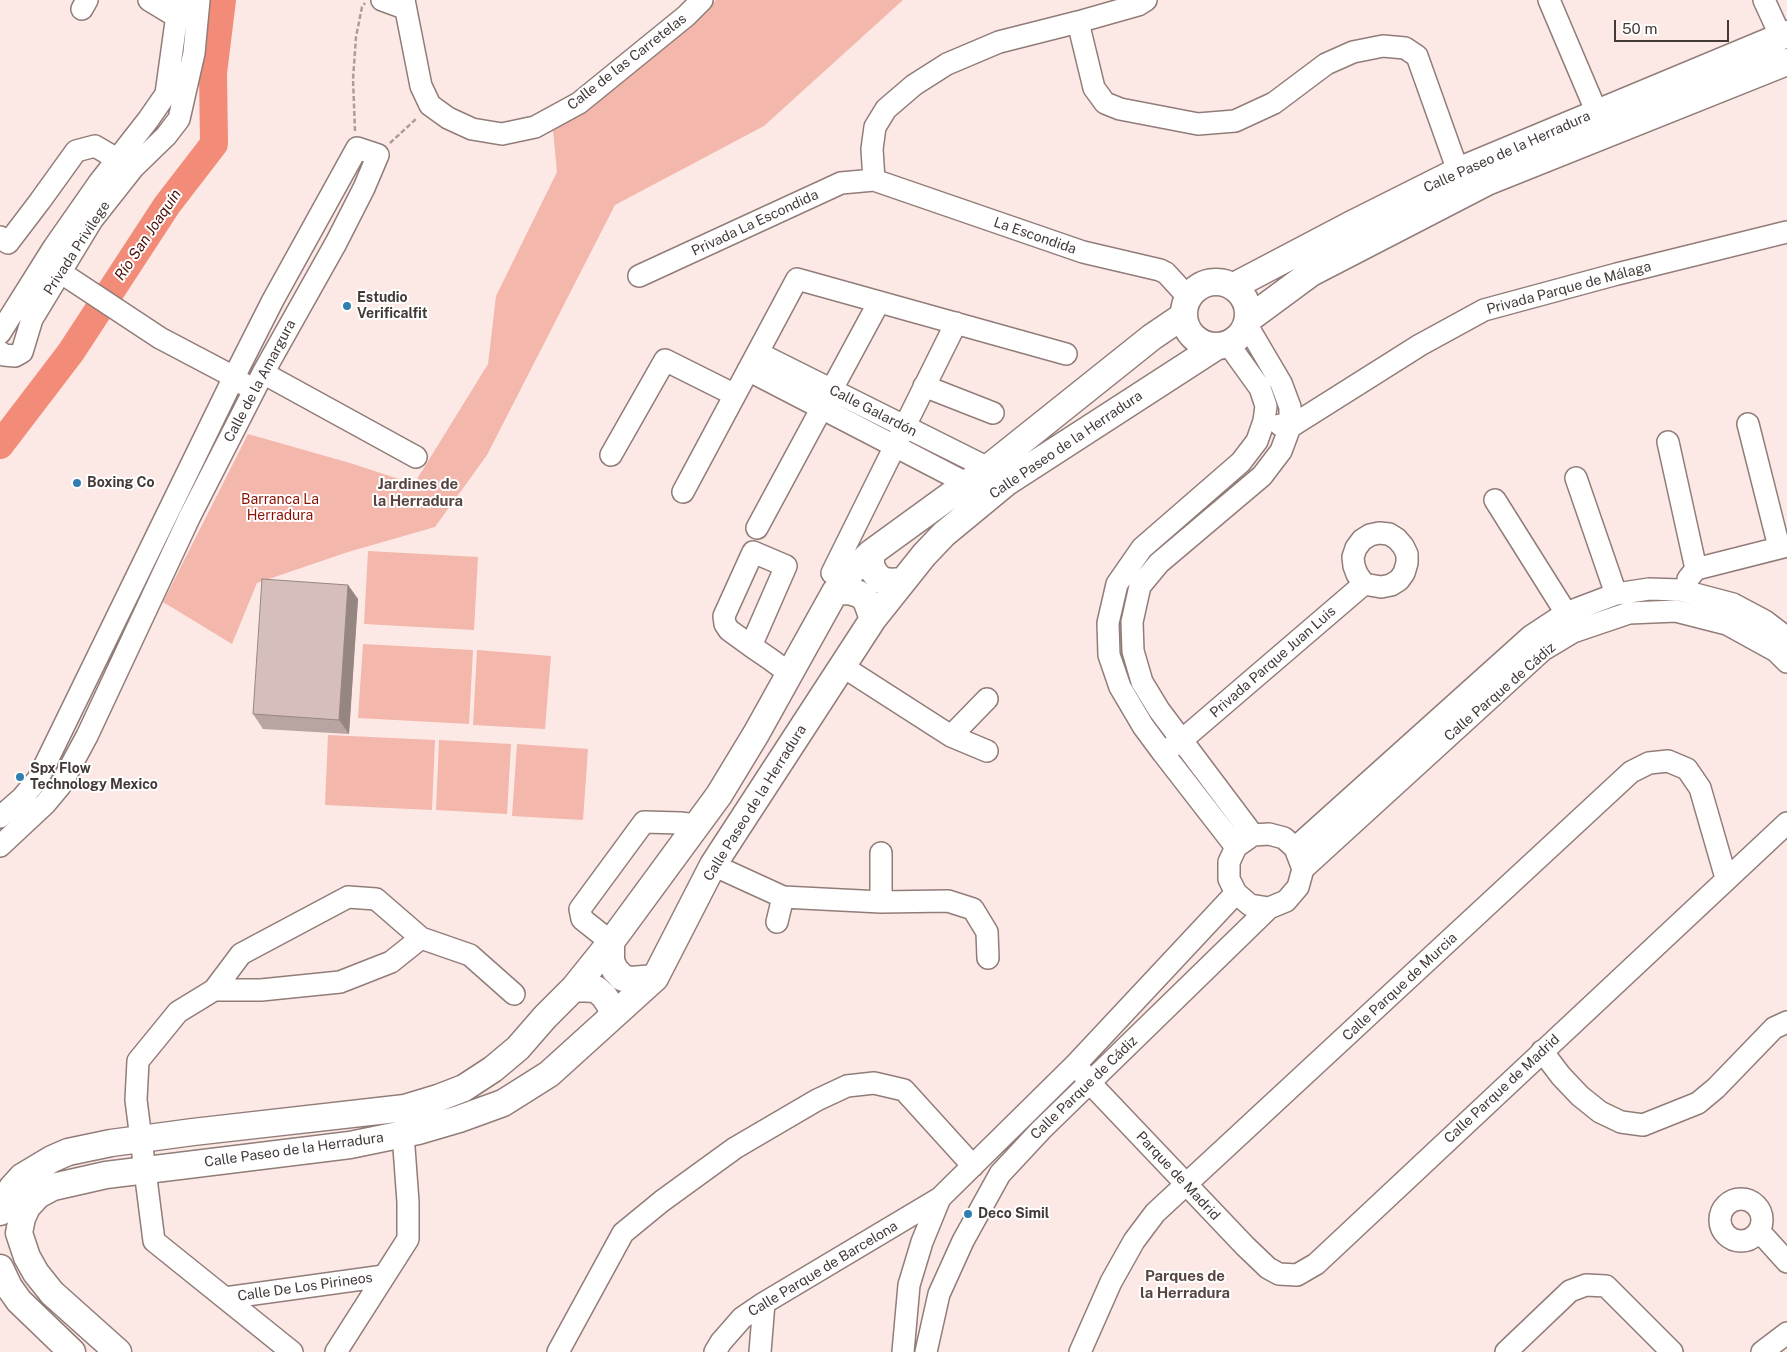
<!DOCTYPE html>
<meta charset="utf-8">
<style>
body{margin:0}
#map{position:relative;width:1787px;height:1352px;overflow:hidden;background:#fce9e5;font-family:"Public Sans",sans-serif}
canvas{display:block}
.scale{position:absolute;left:1614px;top:20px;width:115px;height:22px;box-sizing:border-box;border:2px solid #433a38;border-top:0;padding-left:6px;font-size:15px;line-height:18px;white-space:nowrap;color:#433a38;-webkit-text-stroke:4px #fff;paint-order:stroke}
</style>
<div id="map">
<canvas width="1787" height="1352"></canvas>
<div class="scale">50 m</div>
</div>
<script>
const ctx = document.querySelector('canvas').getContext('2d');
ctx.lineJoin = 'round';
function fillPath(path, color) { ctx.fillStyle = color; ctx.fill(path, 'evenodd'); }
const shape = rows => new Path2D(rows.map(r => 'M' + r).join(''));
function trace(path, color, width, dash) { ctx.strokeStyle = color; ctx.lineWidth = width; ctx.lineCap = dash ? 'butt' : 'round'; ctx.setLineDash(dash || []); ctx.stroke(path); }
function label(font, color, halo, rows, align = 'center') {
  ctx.font = font + ' "Public Sans",sans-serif'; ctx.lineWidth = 4; ctx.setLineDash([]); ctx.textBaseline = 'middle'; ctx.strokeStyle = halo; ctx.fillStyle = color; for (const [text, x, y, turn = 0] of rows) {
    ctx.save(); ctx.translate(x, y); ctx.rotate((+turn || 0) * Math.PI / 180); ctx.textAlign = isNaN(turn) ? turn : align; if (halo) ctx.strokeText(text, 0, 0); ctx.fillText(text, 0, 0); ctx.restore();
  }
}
fillPath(shape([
 [716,0,903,0,764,126,615,205,487,455,435,527,348,552,257,583,232,644,163,602,248,434,350,463,414,484,488,364,496,296,557,172,553,131,694,23],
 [368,551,478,557,474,630,364,624],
 [363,644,473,650,469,724,358,718],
 [477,650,551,656,545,729,473,725],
 [328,735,435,740,432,810,325,805],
 [439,740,511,744,507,814,436,810],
 [517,744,588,749,583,820,512,816]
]), '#f3b7ac');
trace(shape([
 [0,445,71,352,167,205,214,144,213,73,222,0]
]), '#f28b78', 28);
const minor = shape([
 [149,0,177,17],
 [382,0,404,8],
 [404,0,421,86,430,105,448,118,472,129,502,134,535,127,579,103,686,16,702,0],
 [1549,0,1597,113],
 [1764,0,1781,37],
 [82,9,87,0],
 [1078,22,1094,88,1105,103,1120,109,1198,124,1235,121,1274,103,1326,64,1353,52,1383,46,1405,48,1417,56,1458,171],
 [874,180,872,149,875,127,886,109,914,85,947,64,999,42,1078,22,1138,5,1146,0],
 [0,237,8,243,40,201,76,151,95,146,117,159],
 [46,269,60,272,160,338,234,377,245,385],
 [639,276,841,183,874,180,1083,252,1160,270,1166,273,1188,297],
 [1248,327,1281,383,1290,407,1290,427,1281,451,1262,476,1159,563,1140,586,1132,622,1133,651,1142,682,1159,710,1253,835],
 [0,333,54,247,98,184,148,120,166,94,179,0],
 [1229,345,1260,388,1266,406,1264,421,1257,441,1241,462,1142,548,1117,584,1108,623,1109,655,1120,687,1143,726,1163,753,1236,847],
 [0,352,4,355,15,356,22,352,32,319,92,220,133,168,166,136,179,119,194,53,199,0],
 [758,353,988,468],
 [748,370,966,483],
 [263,373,416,457],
 [924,386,993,413],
 [1748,424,1779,547],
 [1280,425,1290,427,1420,345,1484,310,1617,274,1787,232],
 [1668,442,1696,569],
 [611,455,665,360,735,395],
 [1576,478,1616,594],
 [683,492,797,279,1066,354],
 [1495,500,1566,613],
 [757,528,879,302],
 [1379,533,1389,534,1397,539,1403,546,1407,554,1407,563,1404,573,1399,580,1391,585,1381,587,1364,584,1357,574,1354,566,1353,557,1356,548,1362,540,1370,535,1379,533],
 [832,573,956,323],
 [1688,579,1696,569,1787,546],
 [751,646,786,566,753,552,724,616,725,624,729,630,751,646,770,659,789,673],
 [842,666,951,736,987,751],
 [951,736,987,699],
 [1170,748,1182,740,1364,584],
 [0,817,22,798,38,779,234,377,273,300,357,148,378,155,364,188,336,243,263,373,190,516,87,736,60,786,45,804,0,846],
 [1295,848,1531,636,1566,613,1616,594,1649,589,1680,590,1733,604,1765,621,1787,638],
 [881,853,881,902],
 [713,865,783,897,881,902,948,901,973,909,987,932,988,958],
 [1303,869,1543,650,1573,632,1629,613,1676,611,1727,624,1776,651,1787,662],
 [777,922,783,897],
 [611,942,582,919,580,909,644,822,680,823,697,825],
 [214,990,261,990,340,982,391,962,421,938],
 [1542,1051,1561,1076,1580,1096,1600,1112,1621,1122,1643,1125,1698,1103,1716,1088,1774,1028,1787,1022],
 [1076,1064,1090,1083,1245,1246,1268,1268,1279,1274,1297,1275,1316,1264,1787,823],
 '1720 1220a21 21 0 1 1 42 0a21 21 0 1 1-42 0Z',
 [1759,1231,1787,1262],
 [225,1298,384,1276],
 [292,1352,154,1241,136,1100,138,1061,178,1012,214,990,241,954,348,897,376,899,421,938,470,955,514,994],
 [336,1352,408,1239,408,1202,403,1134],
 [558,1352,623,1233,662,1201,735,1148,817,1100,847,1086,874,1083,904,1090,973,1166],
 [715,1352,721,1342,742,1318,764,1303,940,1198],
 [760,1352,764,1303],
 [903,1352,909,1285,922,1242,940,1198,1076,1064,1236,893],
 [926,1352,939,1294,963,1241,1000,1174,1041,1130,1269,908,1286,901,1298,887,1303,869,1295,848,1284,838,1269,834,1253,835,1236,847,1229,862,1229,879,1236,893,1250,905,1269,908],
 [1080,1352,1111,1282,1134,1241,1155,1213,1631,772,1649,763,1668,761,1687,769,1700,788,1726,878],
 [1506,1352,1570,1291,1586,1285,1606,1286,1672,1352],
 [1762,1352,1787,1333]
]);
const major = shape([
 '1184 314a32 32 0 1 1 64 0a32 32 0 1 1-64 0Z',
 [1234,286,1352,224,1458,171,1787,34],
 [1250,318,1311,273,1487,182,1787,62],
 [871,553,871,565,874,572,881,580,890,582,902,581],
 [835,592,849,591,859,594,866,600,873,619],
 [611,942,611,961,615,970,623,978,631,980,655,978],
 [574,988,596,989,604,996,610,1005,613,1016],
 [0,1212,12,1188,22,1177,52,1159,68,1152,111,1143,193,1132,405,1108,438,1098,464,1088,493,1069,518,1048,545,1017,574,988,611,942,719,795,756,734,835,592,853,570,871,553,988,468,1152,337,1183,316],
 [0,1268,9,1287,19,1301,72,1352],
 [118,1352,52,1293,36,1273,27,1257,19,1233,22,1218,27,1207,38,1195,53,1187,106,1175,350,1145,418,1131,459,1119,503,1103,549,1074,655,978,713,865,873,619,924,555,944,534,1007,482,1214,348]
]);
trace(minor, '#917c78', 24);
trace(major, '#917c78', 29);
trace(shape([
 [355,131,353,79,356,37,362,7,365,3],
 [390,143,417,118]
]), '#ac9d9a', 2.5, [5, 2.5]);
trace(minor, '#fff', 21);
trace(major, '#fff', 26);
fillPath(shape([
 [348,585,358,599,349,734,263,729,253,714]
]), '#b8a4a0');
fillPath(shape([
 [348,585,358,599,349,734,339,720]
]), '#968682');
const building = shape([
 [262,579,348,585,339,720,253,714,262,579]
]);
fillPath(building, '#d6bfba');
trace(building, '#968682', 1);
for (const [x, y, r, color] of [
 [347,306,5,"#317fb1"],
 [77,483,5,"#317fb1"],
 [20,777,5,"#317fb1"],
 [968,1214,5,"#317fb1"]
]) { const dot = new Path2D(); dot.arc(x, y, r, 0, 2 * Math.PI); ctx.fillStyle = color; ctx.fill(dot); trace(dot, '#fff', 2); }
label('14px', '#433a38', '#fff', [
 ["Calle de las Carretelas",627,62,-38],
 ["Calle Paseo de la Herradura",1507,152,-24],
 ["Privada La Escondida",755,223,-25],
 ["La Escondida",1035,236,19],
 ["Privada Privilege",77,248,-57],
 ["Privada Parque de Málaga",1569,288,-15],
 ["Calle de la Amargura",260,381,-62],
 ["Calle Galardón",873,411,27],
 ["Calle Paseo de la Herradura",1066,445,-34],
 ["Privada Parque Juan Luis",1273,662,-41],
 ["Calle Parque de Cádiz",1500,692,-41],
 ["Calle Paseo de la Herradura",755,803,-58],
 ["Calle Parque de Murcia",1400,987,-43],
 ["Calle Parque de Cádiz",1084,1088,-44],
 ["Calle Parque de Madrid",1502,1089,-43],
 ["Calle Paseo de la Herradura",294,1150,-8],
 ["Parque de Madrid",1178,1176,47],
 ["Calle Parque de Barcelona",823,1269,-31],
 ["Calle De Los Pirineos",305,1287,-8]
]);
label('bold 14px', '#433a38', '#fff', [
 ["Estudio",357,298],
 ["Verificalfit",357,314],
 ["Boxing Co",87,483],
 ["Spx Flow",30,769],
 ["Technology Mexico",30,785],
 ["Deco Simil",978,1214]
], 'left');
label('14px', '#8d0f00', '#fff', [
 ["Barranca La",280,500],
 ["Herradura",280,516]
]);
label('italic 15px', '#4f0f07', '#fff', [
 ["Río San Joaquín",148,235,-56]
]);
label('bold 15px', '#574441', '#fff', [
 ["Jardines de",418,484],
 ["la Herradura",418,501],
 ["Parques de",1185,1276],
 ["la Herradura",1185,1293]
]);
</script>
